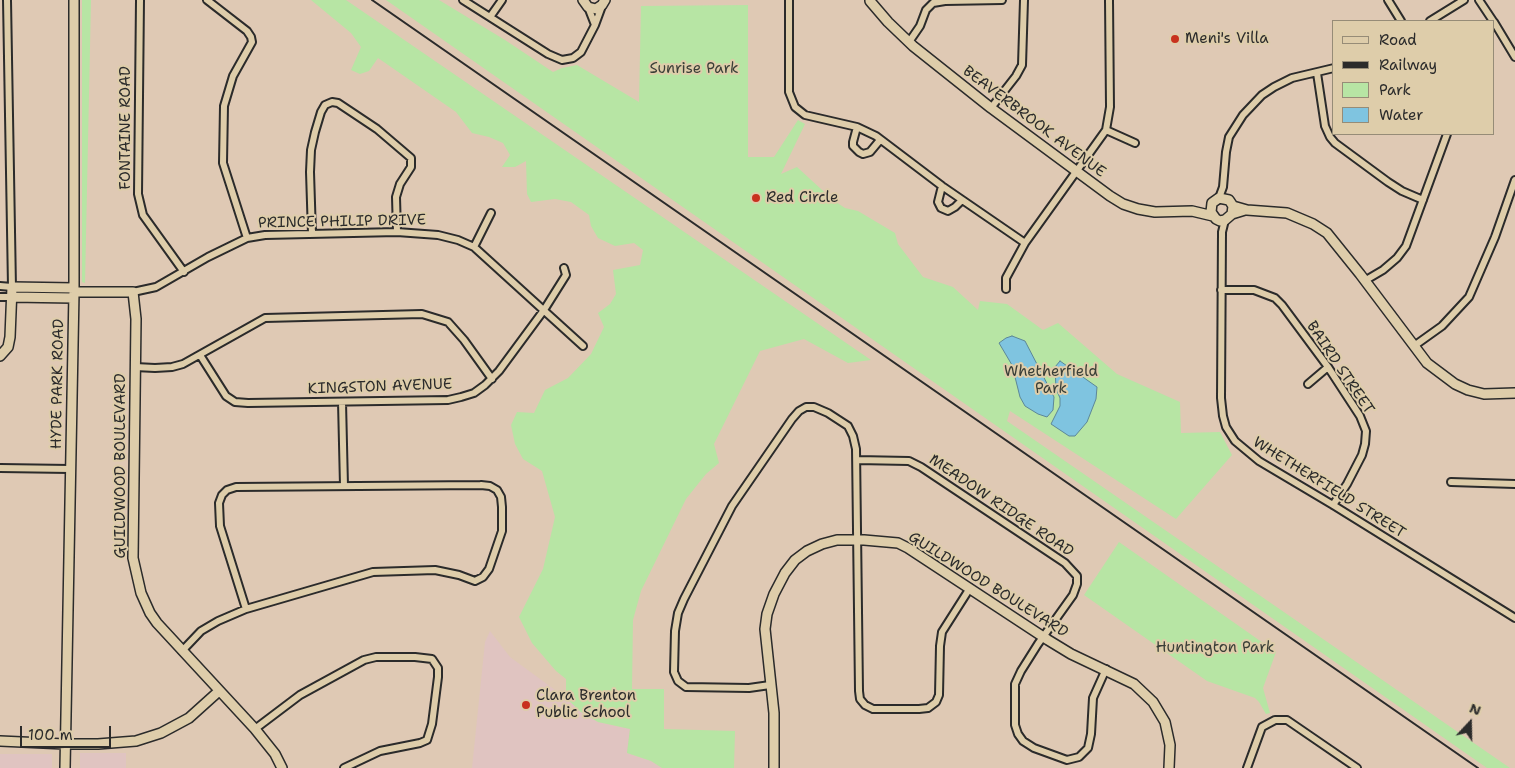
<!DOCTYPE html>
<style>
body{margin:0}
#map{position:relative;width:1515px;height:768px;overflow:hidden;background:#dfc9b4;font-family:"Shantell Sans",sans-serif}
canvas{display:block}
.legend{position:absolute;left:1332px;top:20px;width:162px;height:115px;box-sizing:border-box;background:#decdaa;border:1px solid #968c77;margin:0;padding:6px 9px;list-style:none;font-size:15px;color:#2b2b2b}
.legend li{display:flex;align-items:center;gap:10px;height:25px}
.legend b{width:25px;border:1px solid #968c77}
.north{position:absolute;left:1445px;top:698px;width:50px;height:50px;-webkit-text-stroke:4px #decdaa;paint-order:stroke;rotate:21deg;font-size:14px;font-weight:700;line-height:20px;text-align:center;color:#2b2b2b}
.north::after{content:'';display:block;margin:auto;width:18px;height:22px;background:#2b2b2b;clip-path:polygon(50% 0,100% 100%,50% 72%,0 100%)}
.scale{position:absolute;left:20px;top:726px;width:91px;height:22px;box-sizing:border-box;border:2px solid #2b2b2b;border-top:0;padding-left:6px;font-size:15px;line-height:18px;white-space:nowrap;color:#2b2b2b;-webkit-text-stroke:4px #decdaa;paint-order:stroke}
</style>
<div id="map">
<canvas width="1515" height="768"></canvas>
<ul class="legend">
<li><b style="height:6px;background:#decdaa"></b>Road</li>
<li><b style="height:6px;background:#2b2b2b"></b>Railway</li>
<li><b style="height:14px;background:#b7e5a4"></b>Park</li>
<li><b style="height:14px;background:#7fc4e0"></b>Water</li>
</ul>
<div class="north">N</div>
<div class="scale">100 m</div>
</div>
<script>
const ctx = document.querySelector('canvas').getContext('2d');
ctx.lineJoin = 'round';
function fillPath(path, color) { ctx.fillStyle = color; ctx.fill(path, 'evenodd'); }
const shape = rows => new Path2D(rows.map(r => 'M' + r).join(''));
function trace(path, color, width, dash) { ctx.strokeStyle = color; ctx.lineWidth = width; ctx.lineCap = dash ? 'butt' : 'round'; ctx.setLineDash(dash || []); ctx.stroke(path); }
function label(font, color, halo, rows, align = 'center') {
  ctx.font = font + ' "Shantell Sans",sans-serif'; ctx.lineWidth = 4; ctx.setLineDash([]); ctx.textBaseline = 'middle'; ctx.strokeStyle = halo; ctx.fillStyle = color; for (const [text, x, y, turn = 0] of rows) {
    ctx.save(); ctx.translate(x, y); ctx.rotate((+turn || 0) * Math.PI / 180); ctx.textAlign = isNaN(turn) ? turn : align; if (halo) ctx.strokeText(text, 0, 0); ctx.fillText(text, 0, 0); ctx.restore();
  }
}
fillPath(shape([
 [490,631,510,657,566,698,581,712,598,722,630,729,627,753,651,761,662,768,472,768,485,642],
 [80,753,126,753,126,768,80,768],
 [0,754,52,754,52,768,0,768]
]), '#e0c4c1');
fillPath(shape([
 [82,0,91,0,85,283,82,282],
 [311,0,346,0,871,360,848,363,804,339,760,351,714,444,719,463,706,474,686,499,641,591,633,620,632,689,664,689,664,729,735,731,734,768,662,768,651,761,627,753,630,729,598,722,581,712,566,698,566,679,556,671,532,643,519,617,543,569,555,517,542,471,523,459,515,444,511,425,517,412,534,413,545,390,568,378,591,354,604,327,598,313,610,304,616,294,613,270,640,265,643,250,634,243,615,246,598,238,591,226,589,215,571,202,555,199,531,202,527,194,526,161,515,167,502,167,510,155,503,143,489,137,472,133,456,112,378,58,369,71,360,74,351,70,361,47,351,33],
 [386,0,439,0,505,40,553,72,562,68,577,65,639,102,641,6,748,5,748,157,774,157,798,120,805,124,781,174,797,167,833,200,845,208,858,211,895,233,898,244,923,277,953,287,978,310,980,301,1007,304,1043,330,1058,323,1117,374,1180,402,1181,433,1220,432,1232,455,1176,519,1010,411,1007,421,1510,768,1487,768],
 [1119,542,1276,652,1263,688,1270,713,1266,714,1259,702,1255,698,1207,681,1084,595]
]), '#b7e5a4');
const water = shape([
 [1012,336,1025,341,1054,397,1053,410,1047,417,1038,414,1025,406,1020,397,1012,365,999,343,1006,338,1012,336],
 [1060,361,1097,387,1096,399,1087,422,1075,436,1069,436,1051,424,1060,406,1060,398,1056,389,1055,367,1060,361]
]);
fillPath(water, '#7fc4e0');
trace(water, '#5d8798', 1);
const street = shape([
 [140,0,138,194,143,215,184,272],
 [207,0,247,31,251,37,252,42,233,76,224,106,223,163,247,238],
 [463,0,548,54,562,60,573,58,581,52,595,25,602,6],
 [789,0,789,92,795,107,805,115,857,127,876,136,942,186,1025,243],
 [1388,0,1401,21],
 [1479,0,1493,21],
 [588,7,595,25],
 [490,17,502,0],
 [1430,21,1464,0],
 [1494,22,1515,57],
 [909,42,920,26,926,10,933,3,945,1,1002,0],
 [1317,73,1325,126,1330,137,1335,143,1388,182,1402,191,1423,200],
 [991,108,1016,76,1022,65,1024,0],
 [857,127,853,142,853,146,859,152,863,154,870,152,880,140],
 [1106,130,1135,143],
 [942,186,938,202,941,208,948,211,955,207,962,200],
 [1219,198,1223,187,1226,152,1229,137,1243,115,1262,95,1274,87,1292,78,1334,68],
 [1225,220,1222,232,1221,398,1223,416,1226,427,1235,441,1259,461,1333,505,1515,618],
 [312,234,310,172,311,150,315,132,321,112,325,105,332,102,338,103,377,129,411,158,411,167,400,184,396,197,397,232],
 [474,247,491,213],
 [1366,280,1383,270,1397,258,1406,246,1447,134],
 [0,286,12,287,7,0],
 [1006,289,1006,278,1025,243,1106,130,1110,107,1109,0],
 [1221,290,1254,290,1275,298,1282,305,1328,367,1360,416,1366,431,1365,444,1362,455,1347,484,1333,505],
 [133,292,156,287,208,257,247,238,265,235,397,232,438,235,458,240,474,247,583,346],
 [0,297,12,297],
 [1414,346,1442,326,1469,297,1495,237,1515,180],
 [200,355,226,396,235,402,248,403,448,400,461,397,474,393,485,385,499,371,544,310,566,275,564,268],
 [135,367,155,368,172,367,183,364,265,318,422,314,448,322,464,340,492,379],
 [1308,384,1328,367],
 [342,402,344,486],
 [857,460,909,461,921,467,1065,563,1077,576,1077,584,1073,595,1038,644,1021,671,1015,684,1015,725,1018,734,1023,741,1034,748,1067,760,1079,757,1088,748,1091,734,1093,698,1106,669],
 [0,468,70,469],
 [1451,482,1515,484],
 [481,485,490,486,497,490,501,497,502,507,502,531,489,569,483,577,475,581,459,575,435,570,373,572,246,609,220,526,219,503,222,495,227,490,236,487,481,485],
 [182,651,201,631,218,621,246,609],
 [770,685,749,688,686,687,678,681,674,672,675,631,678,613,684,599,732,506,792,419,799,411,806,407,814,407,828,413,848,426,853,436,856,449,859,691,860,699,865,705,873,709,919,709,928,708,936,702,939,695,940,646,942,632,970,588],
 [255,729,300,695,364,660,376,657,415,657,432,659,438,668,438,677,432,724,427,740,420,743,380,751,344,768],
 [1247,768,1262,727,1275,720,1287,720,1357,768]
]);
const secondary = shape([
 [583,0,588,7,596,9,602,5,605,0],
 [870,1,888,22,913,46,991,108,1110,196,1123,204,1138,209,1155,212,1192,211,1213,216],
 [1233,206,1247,210,1287,213,1313,224,1327,233,1360,274,1427,363,1455,384,1468,390,1484,394,1515,393],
 [1232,214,1233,206,1229,200,1219,198,1212,203,1211,212,1216,219,1220,221,1225,220,1232,214,1245,210],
 [74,292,133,292,136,319,133,558,141,593,150,613,157,623,255,729,275,754,282,768],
 [12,297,73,298],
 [0,356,8,347,10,337,12,287,74,288],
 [0,741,65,744,98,744,136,741,161,733,189,718,219,691],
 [65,768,74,292,74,0],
 [774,768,774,713,765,629,767,614,774,594,785,573,795,560,807,551,822,544,837,540,864,540,898,543,908,548,1048,640,1071,654,1134,684,1153,702,1165,722,1170,745,1169,768]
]);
trace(street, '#2b2b2b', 10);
trace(secondary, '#2b2b2b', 12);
trace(street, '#decdaa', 6);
trace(secondary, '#decdaa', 9);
trace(shape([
 [372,0,1478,768]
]), '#2b2b2b', 2);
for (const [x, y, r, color] of [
 [1175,39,5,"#c8321e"],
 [756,198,5,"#c8321e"],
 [526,705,5,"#c8321e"]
]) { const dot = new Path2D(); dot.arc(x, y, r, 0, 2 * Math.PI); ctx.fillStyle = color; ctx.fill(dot); trace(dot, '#decdaa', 2); }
label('15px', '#2b2b2b', '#decdaa', [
 ["Meni's Villa",1185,39],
 ["Red Circle",766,198],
 ["Clara Brenton",536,696],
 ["Public School",536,713]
], 'left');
label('15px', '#393e37', '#decdaa', [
 ["Sunrise Park",694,69],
 ["Whetherfield",1051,372],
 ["Park",1051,389],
 ["Huntington Park",1215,648]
]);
label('15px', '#2b2b2b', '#decdaa', [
 ["BEAVERBROOK AVENUE",1034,122,37],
 ["FONTAINE ROAD",126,128,-90],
 ["PRINCE PHILIP DRIVE",342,222,-1],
 ["BAIRD STREET",1340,368,56],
 ["HYDE PARK ROAD",58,384,-89],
 ["KINGSTON AVENUE",380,387,-2],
 ["GUILDWOOD BOULEVARD",121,466,-90],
 ["WHETHERFIELD STREET",1329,488,32],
 ["MEADOW RIDGE ROAD",1001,506,34],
 ["GUILDWOOD BOULEVARD",988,585,32]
]);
</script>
